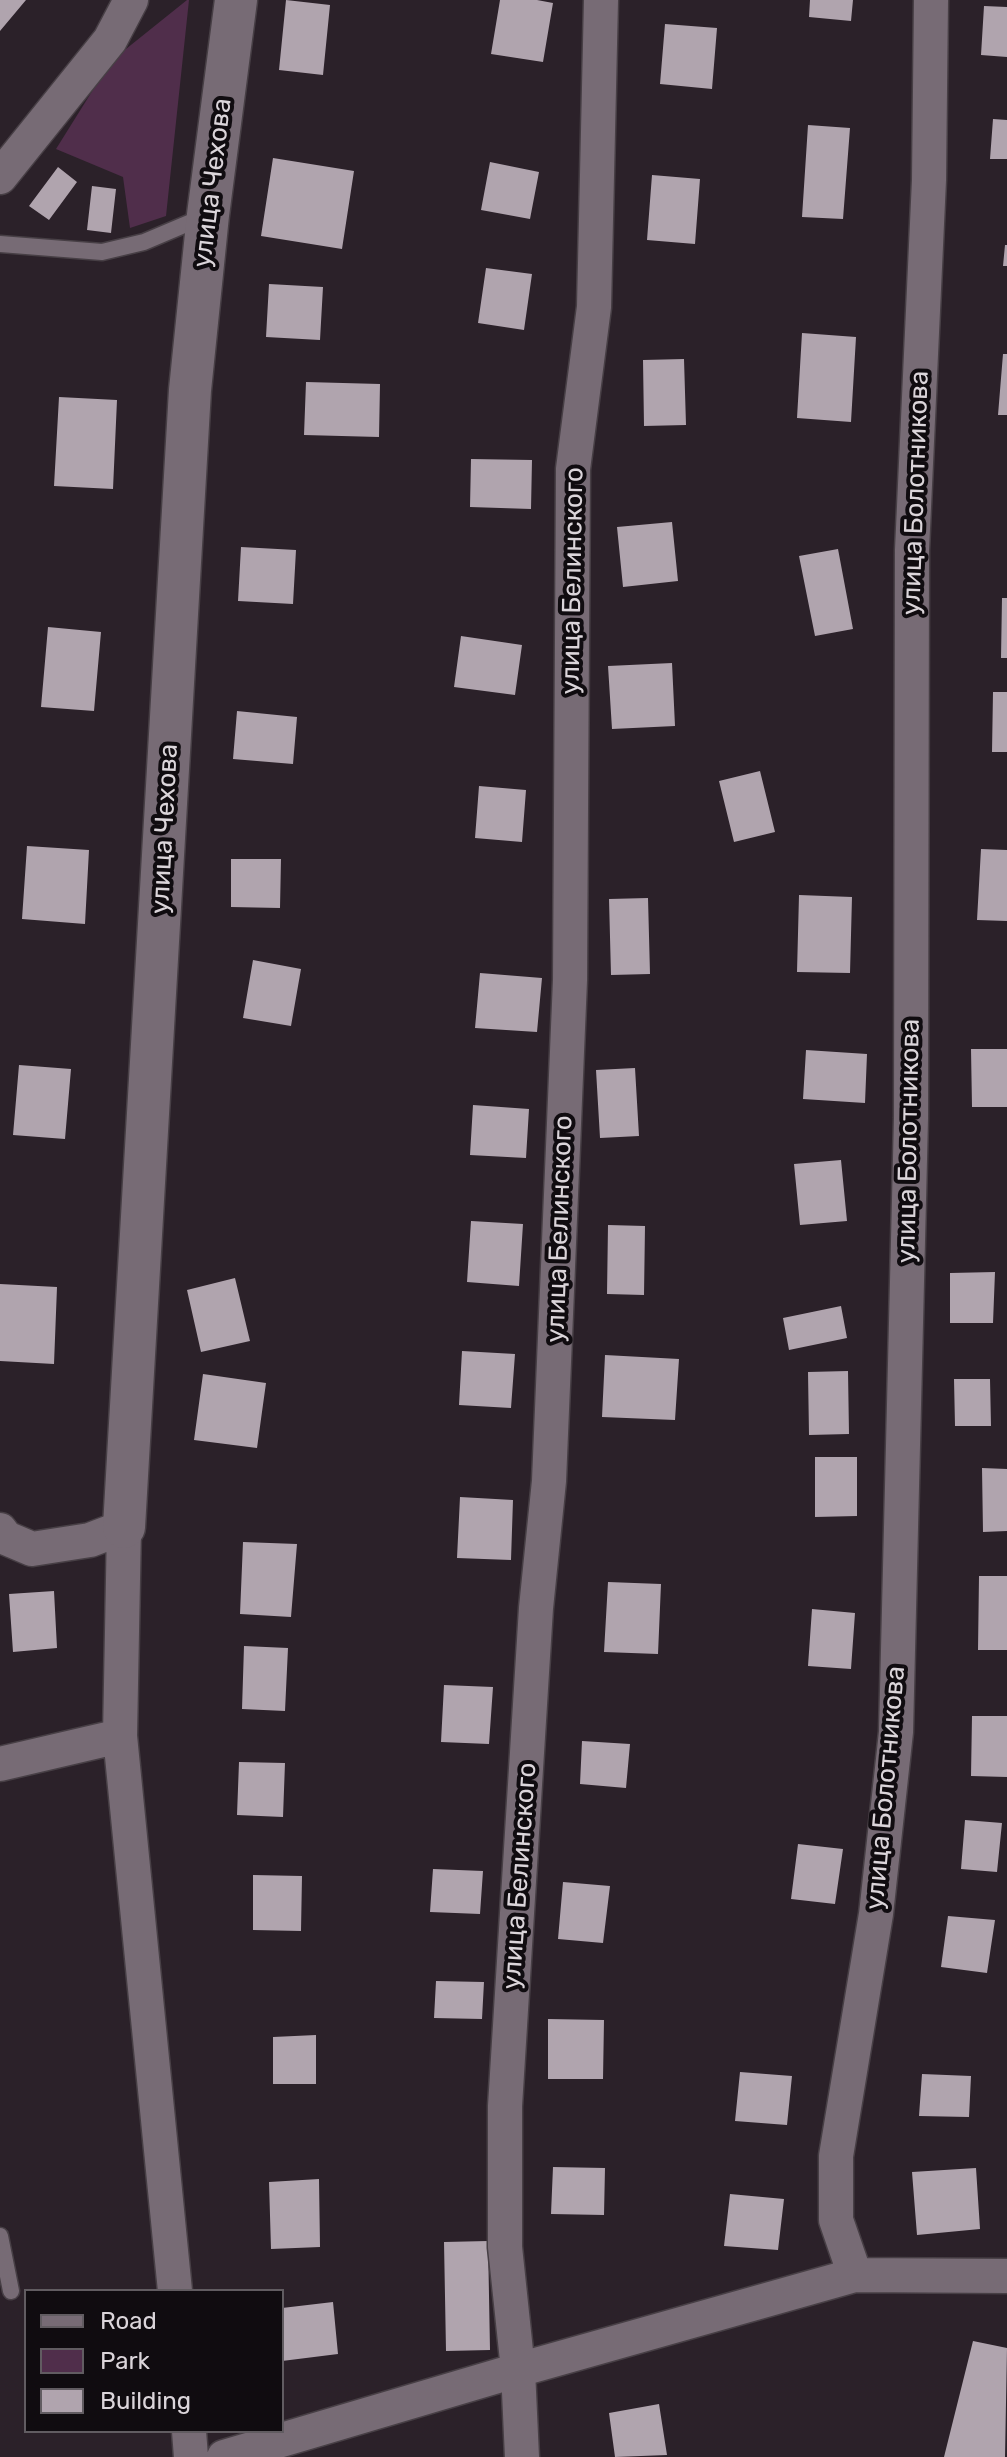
<!DOCTYPE html>
<meta charset="utf-8">
<style>
body{margin:0}
#map{position:relative;width:1007px;height:2457px;overflow:hidden;background:#2b2129;font-family:Rubik,sans-serif}
canvas{display:block}
.legend{position:absolute;left:24px;top:2289px;width:260px;height:144px;box-sizing:border-box;background:#100c10;border:2px solid #615c61;margin:0;padding:10px 14px;list-style:none;font-size:24px;color:#dbd5da}
.legend li{display:flex;align-items:center;gap:16px;height:40px}
.legend b{width:40px;border:2px solid #615c61}
</style>
<div id="map">
<canvas width="1007" height="2457"></canvas>
<ul class="legend">
<li><b style="height:10px;background:#776b75"></b>Road</li>
<li><b style="height:22px;background:#502e4b"></b>Park</li>
<li><b style="height:22px;background:#b0a4ae"></b>Building</li>
</ul>
</div>
<script>
const ctx = document.querySelector('canvas').getContext('2d');
ctx.lineJoin = 'round';
function fillPath(path, color) { ctx.fillStyle = color; ctx.fill(path, 'evenodd'); }
const shape = rows => new Path2D(rows.map(r => 'M' + r).join(''));
function trace(path, color, width, dash) { ctx.strokeStyle = color; ctx.lineWidth = width; ctx.lineCap = dash ? 'butt' : 'round'; ctx.setLineDash(dash || []); ctx.stroke(path); }
function label(font, color, halo, rows, align = 'center') {
  ctx.font = font + ' Rubik,sans-serif'; ctx.lineWidth = 8; ctx.setLineDash([]); ctx.textBaseline = 'middle'; ctx.strokeStyle = halo; ctx.fillStyle = color; for (const [text, x, y, turn = 0] of rows) {
    ctx.save(); ctx.translate(x, y); ctx.rotate((+turn || 0) * Math.PI / 180); ctx.textAlign = isNaN(turn) ? turn : align; if (halo) ctx.strokeText(text, 0, 0); ctx.fillText(text, 0, 0); ctx.restore();
  }
}
fillPath(shape([
 [187,0,189,0,166,216,130,228,123,177,56,149,111,61]
]), '#502e4b');
fillPath(shape([
 [0,0,26,0,0,31],
 [286,0,330,5,323,75,279,70],
 [500,0,537,0,553,3,543,62,491,54],
 [810,0,853,0,851,21,809,17],
 [984,6,1007,7,1007,57,981,55],
 [665,24,717,28,712,89,660,84],
 [993,119,1007,120,1007,159,990,159],
 [808,125,850,128,843,219,802,217],
 [273,158,354,171,342,249,261,236],
 [490,162,539,172,530,219,481,210],
 [58,167,77,182,49,220,29,206],
 [652,175,700,179,695,244,647,240],
 [92,186,116,189,111,233,87,230],
 [1005,245,1007,245,1007,266,1003,266],
 [486,268,532,274,524,330,478,323],
 [269,284,323,287,320,340,266,337],
 [802,333,856,337,851,422,797,418],
 [1003,354,1007,354,1007,415,998,415],
 [684,359,686,425,644,426,643,360],
 [306,382,380,384,379,437,304,435],
 [59,397,117,400,113,489,54,486],
 [471,459,532,460,531,509,470,507],
 [672,522,678,581,623,587,617,527],
 [241,547,296,550,293,604,238,601],
 [838,549,853,629,815,636,799,556],
 [1002,598,1007,598,1007,658,1001,658],
 [48,627,101,632,94,711,41,707],
 [461,636,522,645,515,695,454,687],
 [672,663,675,726,612,729,608,666],
 [993,692,1007,692,1007,752,992,752],
 [237,711,297,717,293,764,233,759],
 [760,771,775,832,734,842,719,781],
 [479,786,526,790,522,842,475,838],
 [27,846,89,850,85,924,22,919],
 [981,849,1007,850,1007,921,977,920],
 [231,859,281,859,280,908,231,907],
 [799,895,852,897,850,973,797,972],
 [648,898,650,974,611,975,609,899],
 [253,960,301,969,291,1026,243,1018],
 [480,973,542,978,537,1032,475,1028],
 [971,1049,1007,1049,1007,1107,972,1107],
 [806,1050,867,1054,865,1103,803,1099],
 [19,1065,71,1069,65,1139,13,1135],
 [635,1068,639,1136,600,1138,596,1070],
 [473,1105,529,1109,526,1158,470,1155],
 [841,1160,847,1221,800,1225,794,1164],
 [471,1221,523,1224,519,1286,467,1282],
 [608,1225,645,1226,644,1295,607,1294],
 [995,1272,993,1323,950,1323,950,1273],
 [235,1278,250,1341,201,1352,187,1290],
 [0,1284,57,1287,54,1364,0,1361],
 [841,1306,847,1338,789,1350,783,1318],
 [462,1351,515,1354,511,1408,459,1405],
 [605,1355,679,1359,675,1420,602,1417],
 [848,1371,849,1434,809,1435,808,1372],
 [203,1374,266,1383,257,1448,194,1440],
 [954,1379,990,1379,991,1426,955,1426],
 [815,1457,857,1457,857,1516,815,1517],
 [982,1468,1007,1469,1007,1531,983,1532],
 [460,1497,513,1500,511,1560,457,1558],
 [243,1542,297,1544,291,1617,240,1614],
 [979,1576,1007,1576,1007,1650,978,1650],
 [608,1582,661,1584,658,1654,604,1652],
 [54,1591,57,1648,13,1652,9,1594],
 [812,1609,855,1613,851,1669,808,1666],
 [244,1646,288,1648,285,1711,242,1709],
 [444,1685,493,1687,489,1744,441,1742],
 [972,1716,1007,1716,1007,1777,971,1776],
 [582,1741,630,1744,626,1788,580,1784],
 [239,1762,285,1763,283,1817,237,1815],
 [965,1820,1002,1823,997,1872,961,1869],
 [798,1844,843,1849,835,1904,791,1899],
 [433,1869,483,1871,480,1914,430,1912],
 [253,1875,302,1876,301,1931,253,1930],
 [563,1882,610,1886,603,1943,558,1939],
 [948,1916,995,1920,987,1973,941,1967],
 [436,1981,484,1982,482,2019,434,2018],
 [548,2019,604,2020,603,2079,548,2079],
 [316,2035,316,2084,273,2084,273,2037],
 [740,2072,792,2076,787,2125,735,2121],
 [922,2074,971,2076,969,2117,919,2116],
 [553,2167,605,2168,604,2215,551,2214],
 [976,2168,980,2229,917,2235,912,2172],
 [319,2179,320,2247,271,2249,269,2182],
 [730,2194,784,2199,778,2250,724,2246],
 [488,2241,490,2350,446,2351,444,2242],
 [333,2302,338,2354,282,2361,282,2308],
 [973,2341,1007,2348,1005,2457,944,2457],
 [659,2404,667,2455,615,2457,609,2413]
]), '#b0a4ae');
const service = shape([
 [0,244,102,252,144,242,203,217],
 [0,2236,11,2291]
]);
const minor = shape([
 [0,177,110,40,131,0],
 [0,1530,6,1538,32,1549,90,1540,124,1527,120,1736,175,2291],
 [0,1764,120,1736],
 [855,2275,836,2220,836,2156,876,1914,896,1732,911,1118,912,550,929,180,931,0],
 [189,2431,191,2457],
 [224,2457,518,2370,855,2275,1007,2276],
 [522,2457,518,2370,505,2247,505,2106,536,1608,549,1481,570,980,573,469,594,307,601,0]
]);
const tertiary = shape([
 [124,1527,190,390,208,215,236,0]
]);
trace(service, '#473f45', 19);
trace(minor, '#473f45', 37);
trace(tertiary, '#473f45', 45);
trace(service, '#776b75', 16);
trace(minor, '#776b75', 34);
trace(tertiary, '#776b75', 42);
label('26px', '#dbd5da', '#100c10', [
 ["улица Чехова",213,183,-83],
 ["улица Болотникова",916,493,-88],
 ["улица Белинского",573,581,-89],
 ["улица Чехова",165,829,-87],
 ["улица Болотникова",909,1141,-89],
 ["улица Белинского",560,1229,-88],
 ["улица Болотникова",886,1788,-85],
 ["улица Белинского",520,1876,-86]
]);
</script>
